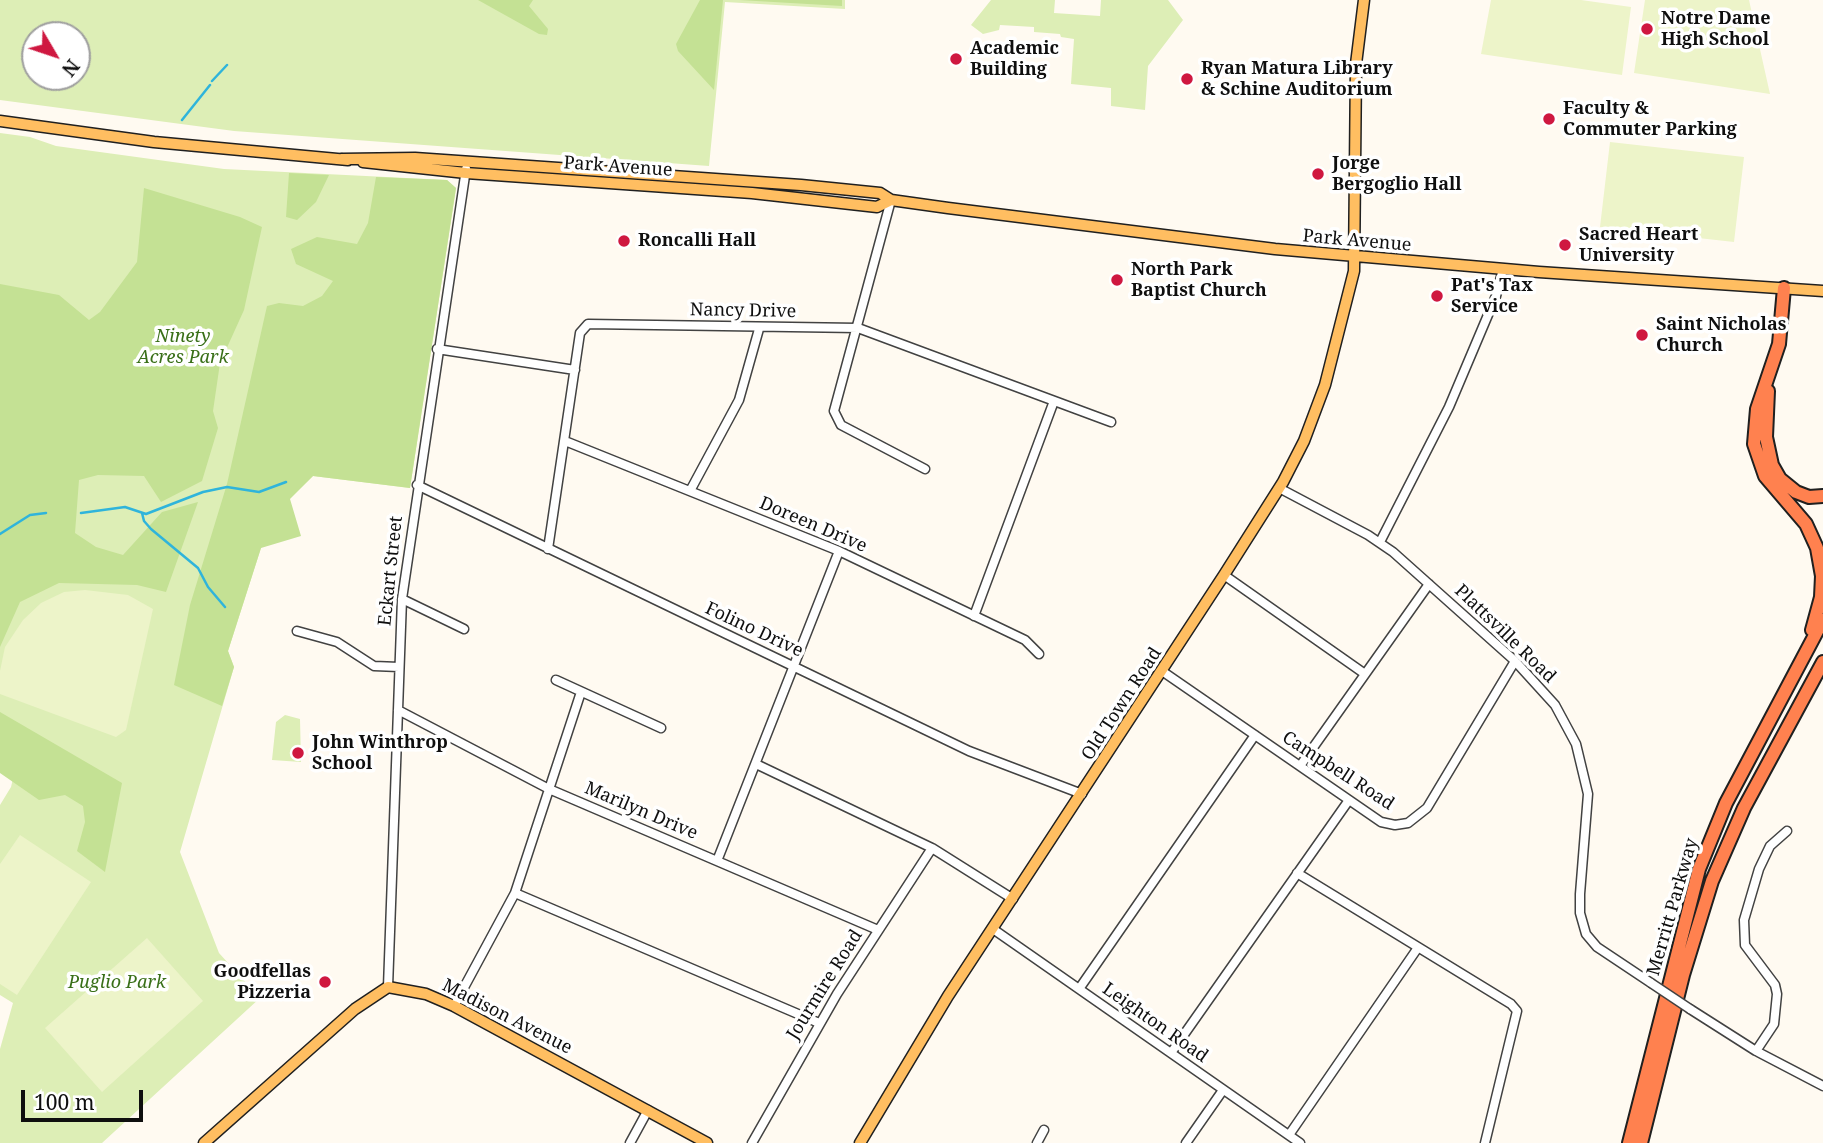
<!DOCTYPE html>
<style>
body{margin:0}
#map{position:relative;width:1823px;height:1143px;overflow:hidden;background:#fffaf1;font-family:"Noto Serif",serif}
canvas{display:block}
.north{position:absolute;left:21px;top:21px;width:70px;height:70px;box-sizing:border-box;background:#fff;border:2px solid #9f9f9f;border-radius:50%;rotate:129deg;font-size:19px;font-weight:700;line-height:28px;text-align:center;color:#0f0f0f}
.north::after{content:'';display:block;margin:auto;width:24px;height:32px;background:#cf1840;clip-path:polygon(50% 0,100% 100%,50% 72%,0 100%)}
.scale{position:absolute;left:21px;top:1090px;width:122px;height:32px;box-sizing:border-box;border:4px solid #0f0f0f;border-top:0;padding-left:9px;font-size:21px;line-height:24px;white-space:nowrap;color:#0f0f0f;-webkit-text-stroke:5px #fff;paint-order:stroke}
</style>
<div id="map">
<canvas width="1823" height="1143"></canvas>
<div class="north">N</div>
<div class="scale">100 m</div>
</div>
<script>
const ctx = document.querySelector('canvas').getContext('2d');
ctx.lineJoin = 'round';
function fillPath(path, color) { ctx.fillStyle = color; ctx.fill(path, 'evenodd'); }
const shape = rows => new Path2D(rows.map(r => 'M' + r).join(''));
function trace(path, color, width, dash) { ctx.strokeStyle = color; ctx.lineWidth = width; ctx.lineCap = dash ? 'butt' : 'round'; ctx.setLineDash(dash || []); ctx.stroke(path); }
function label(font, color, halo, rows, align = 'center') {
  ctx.font = font + ' "Noto Serif",serif'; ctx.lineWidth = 7; ctx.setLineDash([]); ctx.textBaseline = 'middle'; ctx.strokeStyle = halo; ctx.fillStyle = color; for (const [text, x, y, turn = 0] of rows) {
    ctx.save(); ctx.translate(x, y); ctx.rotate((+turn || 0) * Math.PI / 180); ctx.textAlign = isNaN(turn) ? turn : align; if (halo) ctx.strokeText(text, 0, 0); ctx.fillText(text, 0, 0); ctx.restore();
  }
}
fillPath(shape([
 [0,0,845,0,845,9,725,2,709,166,234,131,0,100],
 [35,35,77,35,77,77,35,77],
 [991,0,1055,0,1054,13,1100,16,1101,0,1168,0,1183,20,1148,66,1145,110,1111,106,1111,88,1071,84,1074,39,1061,37,1060,34,1034,32,1034,27,1000,25,999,30,983,34,971,25],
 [0,133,30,137,56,146,224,169,447,180,456,188,410,488,313,476,289,499,261,548,228,651,234,667,180,852,219,953,260,998,102,1143,0,1143,0,1049,13,1003,0,995,0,805,11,787,17,762,0,756],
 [285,715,300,719,301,762,272,760,276,722]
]), '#ddeeb6');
fillPath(shape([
 [478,0,533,0,529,6,548,29,547,35,539,34],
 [700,0,723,0,714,90,678,51,676,44],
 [739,0,842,0,842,6],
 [289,173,329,175,316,202,297,220,286,217],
 [376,177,447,180,456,188,410,488,313,476,290,499,301,536,261,548,228,651,234,667,222,706,174,685,190,605,227,484,267,306,279,303,303,306,322,296,333,281,296,264,291,249,317,237,357,244,368,223],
 [144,188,240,217,262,227,244,310,220,363,213,411,218,428,202,481,161,502,144,476,98,475,79,480,75,533,96,547,123,555,162,512,198,502,166,592,137,585,59,583,20,602,0,647,0,284,59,295,89,320,100,312,137,262],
 [0,712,122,783,105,872,77,851,85,822,83,806,65,795,39,800,0,773]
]), '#c4e194');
fillPath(shape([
 [1491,0,1581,0,1631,7,1622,75,1481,54],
 [1645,0,1749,0,1770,94,1634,73],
 [1610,142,1744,157,1734,242,1600,227],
 [85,590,128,595,153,609,126,730,116,737,0,694,0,671,5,647,23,620,41,603,64,592],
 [20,835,91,882,17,995,0,984,0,864],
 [147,938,203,1001,102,1092,45,1028]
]), '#edf4c9');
trace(shape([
 [212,81,227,65],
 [182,120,210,85],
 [81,513,125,507,146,514,203,492,227,487,259,492,286,482],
 [142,513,144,521,151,529,198,568,208,587,225,607],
 [0,534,30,515,46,513]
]), '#2fb4db', 2.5);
const minor = shape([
 [891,200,834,411,841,425,925,469],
 [437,349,575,370],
 [565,441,839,551,1025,640,1039,654],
 [417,485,969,751,1082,794],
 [1279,488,1368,535,1393,552,1515,661,1555,705,1576,744,1588,794,1580,894,1580,913,1586,934,1597,947,1651,983],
 [690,491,739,400,759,329],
 [1380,542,1449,407,1496,296,1503,269],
 [548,549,580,333,588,324,858,328,1111,422],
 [1224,575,1365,674],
 [402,599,464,629],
 [974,616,1054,401],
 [297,631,337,642,374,666,399,667],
 [1162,671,1381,822,1395,825,1408,823,1427,808,1515,661],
 [556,680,661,728],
 [398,710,549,789,878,930],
 [756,764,932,848,1013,899],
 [1300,766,1429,584],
 [717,861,839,551],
 [1297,873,1511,1004,1517,1011,1485,1143],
 [515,893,819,1023],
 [993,929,1300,1143],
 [388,987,402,599,466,169],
 [1079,989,1255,735],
 [454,1006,515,893,581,692],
 [1690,1009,1756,1051,1823,1086],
 [1756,1051,1774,1024,1777,994,1775,985,1745,945,1744,920,1759,869,1770,846,1787,831],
 [1171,1053,1349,800],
 [1289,1135,1417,949],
 [630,1143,648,1110],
 [752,1143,837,994,932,848],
 [1037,1143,1044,1130],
 [1186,1143,1223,1090]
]);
const major = shape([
 [0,121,154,142,348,160],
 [342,159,415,158,801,185,880,193,891,200,948,208,1275,249,1539,272,1823,291],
 [363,162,466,173,752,193,877,207,891,200],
 [204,1143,355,1009,388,987,426,994,454,1006,707,1143],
 [860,1143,948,996,1224,575,1283,482,1304,441,1325,385,1354,271,1356,64,1364,0]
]);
const highway = shape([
 [1784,288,1779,344,1757,409,1754,444,1765,476,1806,524,1817,548,1822,576,1821,597,1812,630],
 [1768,391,1766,437,1772,465,1780,479,1796,492,1809,497,1823,496],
 [1629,1143,1699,869,1726,803,1823,620],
 [1641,1143,1683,975,1712,881,1744,808,1823,662]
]);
trace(minor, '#424242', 11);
trace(major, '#202020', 13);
trace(highway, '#202020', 16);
trace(minor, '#fff', 8);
trace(major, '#ffbe61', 10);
trace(highway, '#ff814f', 12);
const minorBridge = shape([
 [1651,983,1690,1009]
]);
trace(minorBridge, '#424242', 11, []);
trace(minorBridge, '#fff', 8);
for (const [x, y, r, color] of [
 [1647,29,7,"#cf1840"],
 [956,59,7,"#cf1840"],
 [1187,79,7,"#cf1840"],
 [1549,119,7,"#cf1840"],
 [1318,174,7,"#cf1840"],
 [624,241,7,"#cf1840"],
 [1565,245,7,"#cf1840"],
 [1117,280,7,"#cf1840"],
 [1437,296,7,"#cf1840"],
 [1642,335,7,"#cf1840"],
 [298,753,7,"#cf1840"],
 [325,982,7,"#cf1840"]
]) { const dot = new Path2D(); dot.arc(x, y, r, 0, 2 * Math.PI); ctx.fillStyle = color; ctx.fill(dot); trace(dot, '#fff', 2.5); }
label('bold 18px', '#0f0f0f', '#fff', [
 ["Notre Dame",1661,19],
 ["High School",1661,40],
 ["Academic",970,49],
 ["Building",970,70],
 ["Ryan Matura Library",1201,69],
 ["& Schine Auditorium",1201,90],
 ["Faculty &",1563,109],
 ["Commuter Parking",1563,130],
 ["Jorge",1332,164],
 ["Bergoglio Hall",1332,185],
 ["Sacred Heart",1579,235],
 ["University",1579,256],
 ["Roncalli Hall",638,241],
 ["North Park",1131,270],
 ["Baptist Church",1131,291],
 ["Pat's Tax",1451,286],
 ["Service",1451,307],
 ["Saint Nicholas",1656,325],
 ["Church",1656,346],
 ["John Winthrop",312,743],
 ["School",312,764],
 ["Goodfellas",311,972,"right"],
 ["Pizzeria",311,993,"right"]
], 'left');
label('18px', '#0f0f0f', '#fff', [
 ["Park Avenue",618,167,4],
 ["Park Avenue",1357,241,5],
 ["Nancy Drive",743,311,1],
 ["Doreen Drive",813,525,23],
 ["Eckart Street",391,571,-84],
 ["Folino Drive",754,630,25],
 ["Plattsville Road",1505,634,44],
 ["Old Town Road",1122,704,-57],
 ["Campbell Road",1338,771,33],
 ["Marilyn Drive",641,811,23],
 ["Merritt Parkway",1673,907,-74],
 ["Jourmire Road",825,985,-58],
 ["Madison Avenue",507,1017,27],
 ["Leighton Road",1155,1023,35]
]);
label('italic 18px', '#396f18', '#fff', [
 ["Ninety",183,337],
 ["Acres Park",183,358],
 ["Puglio Park",117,983]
]);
</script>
